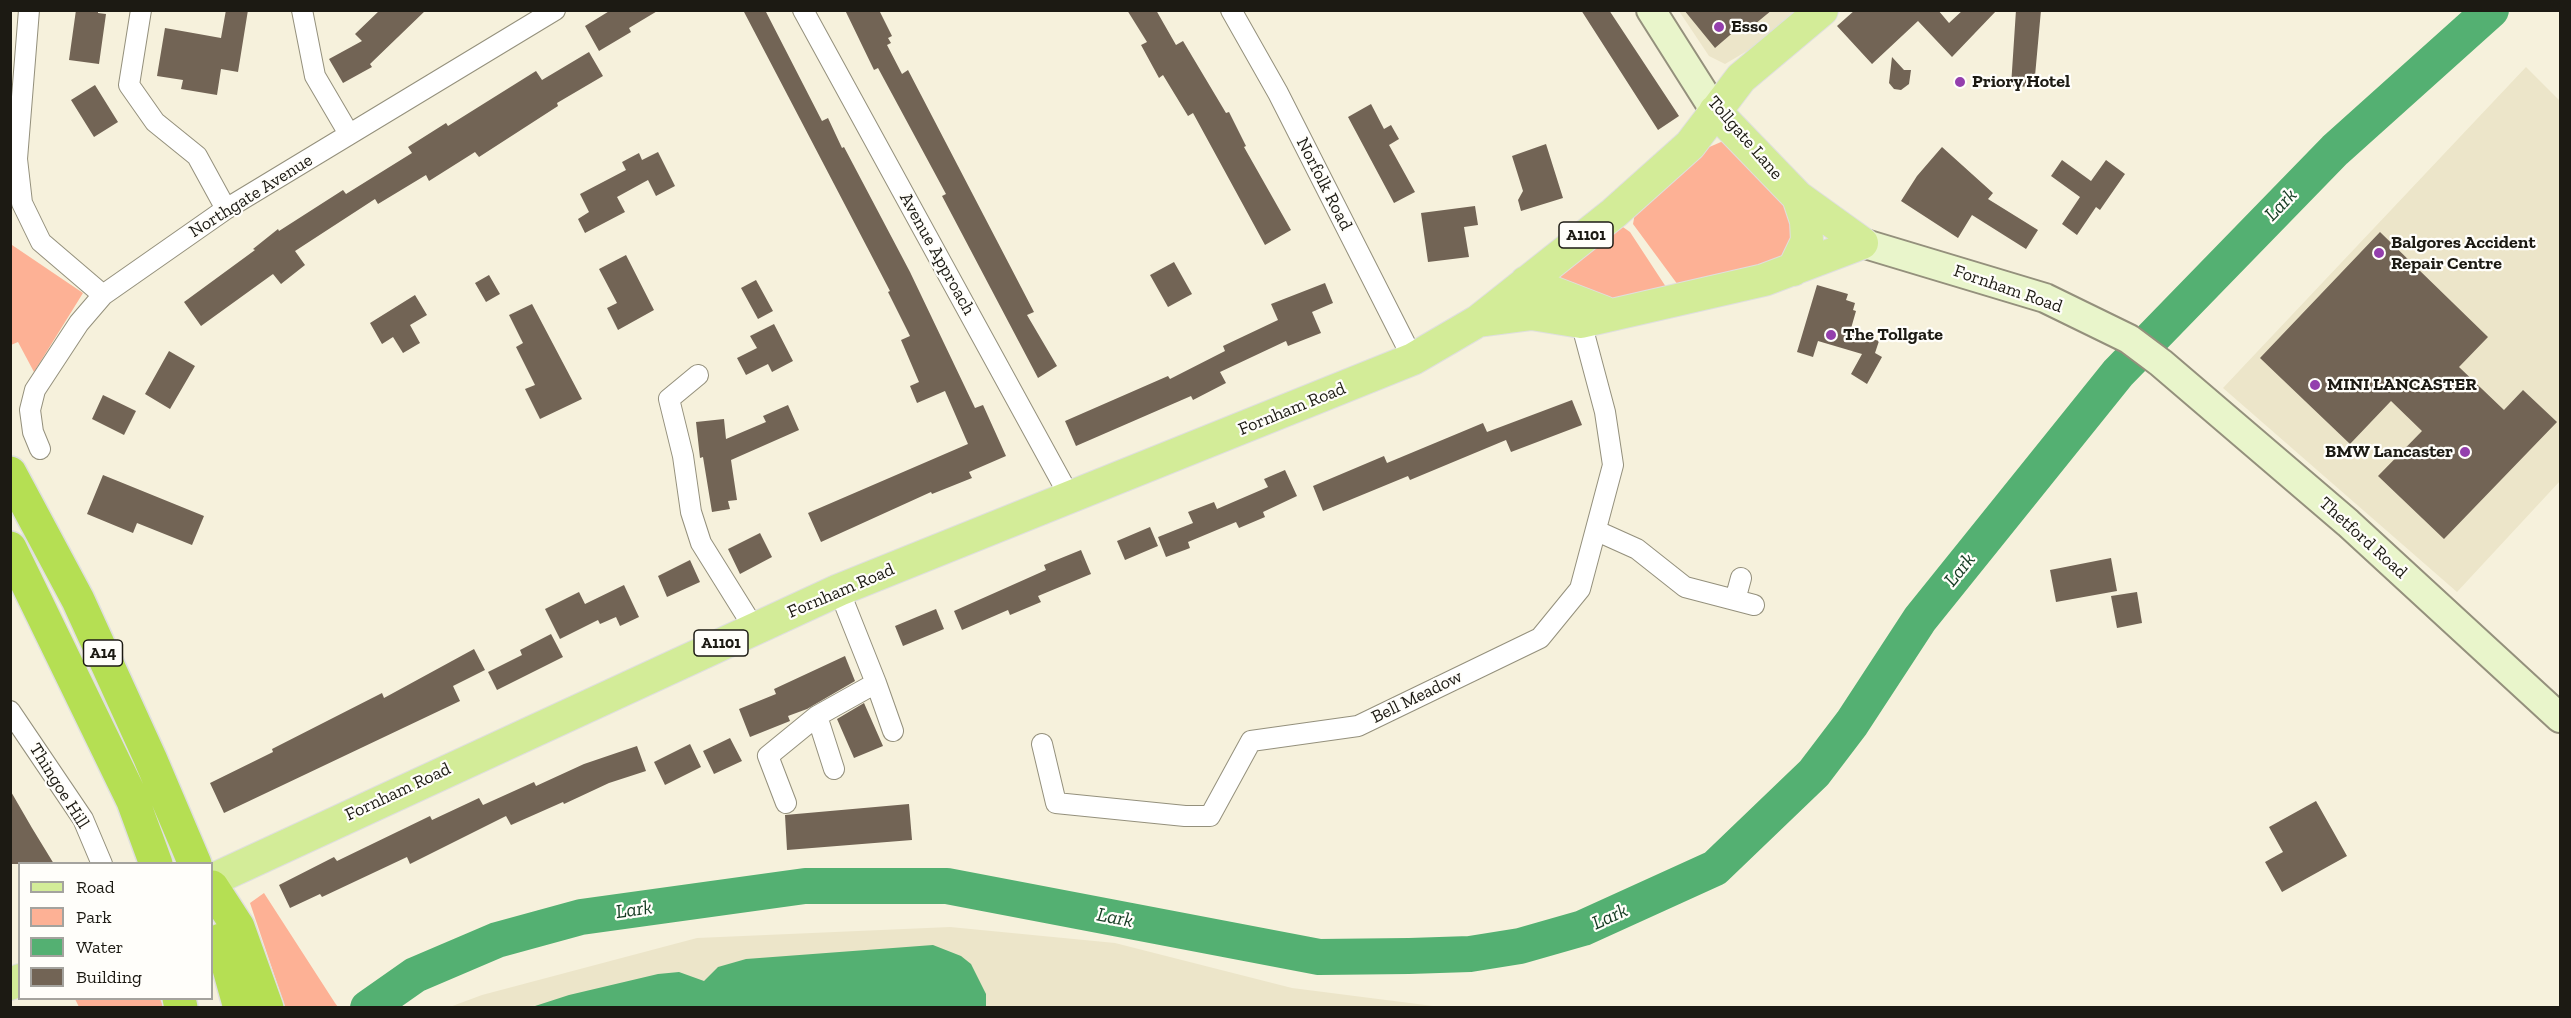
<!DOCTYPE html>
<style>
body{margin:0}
#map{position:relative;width:2571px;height:1018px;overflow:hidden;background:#f6f1dc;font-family:"Zilla Slab",serif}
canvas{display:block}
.frame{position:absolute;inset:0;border:12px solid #1c1a13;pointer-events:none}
.legend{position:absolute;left:18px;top:862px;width:195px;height:138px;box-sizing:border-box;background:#fffefa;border:2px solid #a4a39e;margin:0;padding:8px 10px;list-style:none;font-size:18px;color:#1c1a13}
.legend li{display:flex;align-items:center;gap:12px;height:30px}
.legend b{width:30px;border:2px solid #a4a39e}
</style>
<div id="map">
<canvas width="2571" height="1018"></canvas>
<div class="frame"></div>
<ul class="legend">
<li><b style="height:8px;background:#d3ec98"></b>Road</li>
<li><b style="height:16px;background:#fdb195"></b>Park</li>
<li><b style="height:16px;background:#54b072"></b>Water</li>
<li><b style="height:16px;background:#726455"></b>Building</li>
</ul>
</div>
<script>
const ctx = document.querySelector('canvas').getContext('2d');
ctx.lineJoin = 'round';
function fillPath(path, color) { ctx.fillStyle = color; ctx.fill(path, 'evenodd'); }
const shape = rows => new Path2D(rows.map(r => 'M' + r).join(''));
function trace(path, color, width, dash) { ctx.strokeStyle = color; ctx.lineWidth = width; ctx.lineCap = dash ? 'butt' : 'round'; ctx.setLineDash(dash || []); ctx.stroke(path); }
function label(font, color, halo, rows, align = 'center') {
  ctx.font = font + ' "Zilla Slab",serif'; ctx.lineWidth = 4.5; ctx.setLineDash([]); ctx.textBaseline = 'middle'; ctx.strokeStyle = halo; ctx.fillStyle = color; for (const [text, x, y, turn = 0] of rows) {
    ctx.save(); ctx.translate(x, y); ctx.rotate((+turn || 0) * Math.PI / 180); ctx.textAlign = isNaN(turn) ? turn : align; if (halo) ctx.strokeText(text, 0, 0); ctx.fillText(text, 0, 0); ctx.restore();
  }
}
fillPath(shape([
 [1679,11,1795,11,1752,48,1725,64,1709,56],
 [2526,67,2560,101,2560,481,2457,592,2223,388],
 [950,927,1115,943,1292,988,1441,1007,447,1008,482,995,697,938]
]), '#ece5c9');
fillPath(shape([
 [1721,142,1733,144,1790,209,1795,227,1791,250,1775,265,1678,285,1633,224,1635,213,1707,148],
 [1620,225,1630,232,1666,287,1587,307,1543,286],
 [10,238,12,245,83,293,34,372,18,342,11,345],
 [264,893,335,1003,338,1007,285,1007,250,903],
 [75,999,160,999,164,1007,79,1007]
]), '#fdb195');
fillPath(shape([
 [933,945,961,956,971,964,986,994,986,1007,532,1007,569,995,658,974,679,972,704,981,718,967,746,959]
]), '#54b072');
trace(shape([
 [368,1008,415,975,497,940,581,917,805,886,947,886,1319,957,1409,956,1470,954,1520,946,1583,928,1715,868,1814,773,1852,723,1920,619,2118,373,2335,150,2491,10]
]), '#54b072', 36);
fillPath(shape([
 [76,10,98,10,98,13,106,14,99,64,69,60],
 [226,10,248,10,238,72,221,69,217,95,181,89,183,80,157,76,165,28,221,38],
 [380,10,426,10,370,64,372,67,343,83,329,59,362,41,355,34],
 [611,10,659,10,629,28,631,32,599,51,585,26],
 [743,10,765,10,822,121,828,118,842,148,844,147,910,272,975,408,983,405,1006,456,969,472,972,478,932,494,931,492,821,542,808,513,968,444,945,391,917,403,910,386,919,382,901,340,910,336,888,292,890,291],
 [845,10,879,10,892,36,888,38,891,43,887,45,902,74,908,70,1034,312,1027,315,1057,366,1038,378,942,196,946,194,878,68,874,70],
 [1127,10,1156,10,1176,45,1183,41,1226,113,1229,112,1246,146,1244,147,1291,230,1265,245,1193,113,1188,116,1163,75,1159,78,1141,45,1147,42],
 [1581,10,1609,10,1679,116,1658,130],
 [1684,10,1772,10,1749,29,1744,23,1715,48],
 [1855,10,1938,10,1949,23,1963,10,1997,10,1952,57,1918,21,1872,64,1837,26],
 [2016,10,2041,10,2034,87,2011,86],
 [589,52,603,76,557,103,558,106,479,157,475,152,429,181,426,175,378,204,375,199,295,251,305,265,281,284,273,274,201,326,184,302,255,250,253,249,278,229,279,231,343,190,346,194,412,153,408,147,446,123,448,126,536,71,542,80],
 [1892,57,1904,70,1911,70,1909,84,1901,90,1894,89,1889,83],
 [95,85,118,122,94,137,71,100],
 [1371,104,1384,129,1391,125,1399,139,1389,145,1415,192,1394,203,1348,117],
 [1546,144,1563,198,1521,211,1518,200,1523,191,1512,156],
 [1942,147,1993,193,1988,199,2038,230,2026,249,1972,215,1958,238,1901,201,1917,176],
 [658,152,675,186,656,196,648,180,617,197,625,212,585,233,578,219,589,212,580,194,626,170,622,162,639,153,642,160],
 [2062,160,2091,181,2106,160,2125,174,2100,210,2096,207,2077,235,2062,224,2080,197,2051,176],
 [1475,206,1478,225,1464,227,1469,257,1428,262,1421,213],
 [2380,232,2488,337,2459,367,2504,410,2523,390,2557,422,2444,539,2378,476,2422,431,2391,401,2350,444,2260,358],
 [626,255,654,310,618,330,607,308,617,303,599,269],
 [1174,262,1192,294,1168,307,1150,275],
 [489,275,500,294,486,302,475,283],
 [756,280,773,311,758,319,741,288],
 [1325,283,1333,303,1312,312,1321,333,1288,346,1286,341,1220,372,1226,383,1193,400,1191,396,1076,446,1065,421,1168,376,1170,379,1225,351,1223,346,1278,320,1271,304],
 [1817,285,1848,294,1846,300,1855,303,1853,310,1856,311,1850,332,1879,341,1875,353,1882,357,1867,384,1851,374,1862,354,1818,341,1813,357,1797,352],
 [415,295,427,315,410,325,420,343,403,353,393,337,382,344,370,323],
 [532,304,582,399,540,419,525,389,535,385,516,347,523,343,509,315],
 [774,324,793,361,772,372,768,364,746,375,737,358,757,348,750,336],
 [169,351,195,366,170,409,145,394],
 [103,395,136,411,124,435,92,419],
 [1572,400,1582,425,1511,452,1506,440,1410,480,1408,476,1323,511,1313,486,1384,456,1387,463,1483,423,1487,432],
 [788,405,799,430,731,460,737,500,728,501,730,509,712,512,703,457,700,458,696,422,724,419,726,439,766,422,763,416],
 [1285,470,1297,496,1263,512,1265,517,1239,528,1236,522,1188,542,1190,548,1166,557,1158,537,1193,523,1188,512,1214,502,1217,509,1268,487,1264,479],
 [103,475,204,516,192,545,137,523,133,533,87,514],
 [1150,527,1158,546,1125,560,1117,541],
 [760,533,772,557,740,574,728,549],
 [1081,550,1091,574,1038,596,1041,602,1010,615,1008,610,962,630,954,611,1046,570,1044,565],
 [2111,558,2117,591,2056,602,2050,570],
 [690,560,700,582,667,597,658,576],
 [624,585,639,617,620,626,616,617,600,624,598,620,560,639,545,609,579,592,585,604],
 [2137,592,2142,623,2117,628,2111,596],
 [936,609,944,629,903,646,895,626],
 [551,634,563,657,497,690,488,672,522,655,520,650],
 [474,649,485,670,453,686,460,701,224,813,210,783,273,752,272,749,382,693,384,698],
 [845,656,855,681,807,709,788,716,790,721,750,737,739,709,776,694,774,689],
 [864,703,883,746,854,758,837,719],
 [730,738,742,761,714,774,703,751],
 [690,744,701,767,665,785,654,762],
 [637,746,646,771,609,783,564,804,563,802,511,825,506,816,410,864,407,857,322,897,320,894,290,908,279,885,334,857,337,861,430,816,432,820,479,798,483,805,534,782,536,786,584,764],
 [10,790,32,828,54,864,10,864],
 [2316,801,2347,856,2282,892,2265,862,2283,852,2269,827],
 [909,804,912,840,787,850,785,815]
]), '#726455');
const street = shape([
 [29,10,17,159,22,203,41,242,103,295],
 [141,10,129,85,155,122,197,156,226,209],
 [302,10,315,76,349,134],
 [803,10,1071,499],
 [1231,10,1278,93,1413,359],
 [698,375,669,399,683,456,691,512,701,543,754,628],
 [40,449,33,432,30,410,35,390,79,323,103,295,226,209,555,10],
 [1597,531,1637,549,1685,587,1754,605],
 [1735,600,1741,578],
 [876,683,893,731],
 [10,711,83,819,102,864],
 [817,716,834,769],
 [1042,744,1056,803,1185,816,1210,816,1251,741,1358,726,1540,638,1580,589,1613,465,1605,412,1581,322],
 [786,803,768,756,817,716,876,683,839,590]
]);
const secondary = shape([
 [1651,10,1715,111],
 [1862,243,2045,298,2129,339,2161,363,2348,523,2560,718]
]);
const primary = shape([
 [1715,111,1798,197,1862,243],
 [1793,270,1807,241,1806,221,1798,197],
 [1526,282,1604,312],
 [1478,321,1532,314,1581,322,1764,280,1862,243],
 [212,880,839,590,1413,359,1478,321,1614,213,1690,145,1741,78,1822,10],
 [10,984,20,980]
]);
const highway = shape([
 [10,473,78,600,150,758,195,864],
 [10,548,133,801,156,864],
 [212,887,238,927,267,1008],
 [221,940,240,1008],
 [179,998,181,1008]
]);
trace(street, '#94907c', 22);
trace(secondary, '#94907c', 32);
trace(primary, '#dfdfde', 34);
trace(highway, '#dfdfde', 36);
trace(street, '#fff', 20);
trace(secondary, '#e9f5cb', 28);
trace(primary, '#d3ec98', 32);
trace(highway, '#b5df53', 33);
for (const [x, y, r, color] of [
 [1719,27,6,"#943fad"],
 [1960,82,6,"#943fad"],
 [2379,253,6,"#943fad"],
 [1831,335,6,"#943fad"],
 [2315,385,6,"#943fad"],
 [2465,452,6,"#943fad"]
]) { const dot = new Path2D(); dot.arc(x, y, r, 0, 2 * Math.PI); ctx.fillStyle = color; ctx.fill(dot); trace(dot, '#fffefa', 2); }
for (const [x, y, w] of [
 [1586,235,54],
 [721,643,54],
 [103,653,39]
]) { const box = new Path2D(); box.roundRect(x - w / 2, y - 13, w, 26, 4.5); ctx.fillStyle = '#fffefa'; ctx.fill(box); trace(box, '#1c1a13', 1.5); }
label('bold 16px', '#1c1a13', null, [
 ["A1101",1586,235],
 ["A1101",721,643],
 ["A14",103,653]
]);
label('bold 18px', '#1c1a13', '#fffefa', [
 ["Esso",1731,27],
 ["Priory Hotel",1972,82],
 ["Balgores Accident",2391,243],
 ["Repair Centre",2391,264],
 ["The Tollgate",1843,335],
 ["MINI LANCASTER",2327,385],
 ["BMW Lancaster",2453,452,"right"]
], 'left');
label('18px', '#1c1a13', '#fffefa', [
 ["Tollgate Lane",1745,138,49],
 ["Norfolk Road",1324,184,63],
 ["Northgate Avenue",251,196,-32],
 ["Avenue Approach",937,254,61],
 ["Fornham Road",2008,289,19],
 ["Fornham Road",1292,409,-22],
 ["Thetford Road",2363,538,42],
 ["Fornham Road",841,591,-23],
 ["Bell Meadow",1417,697,-26],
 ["Thingoe Hill",59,786,58],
 ["Fornham Road",398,792,-25]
]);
label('italic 20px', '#153b22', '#fffefa', [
 ["Lark",2281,205,-46],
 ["Lark",1960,570,-51],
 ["Lark",634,910,-8],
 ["Lark",1610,917,-24],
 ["Lark",1115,918,11]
]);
</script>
